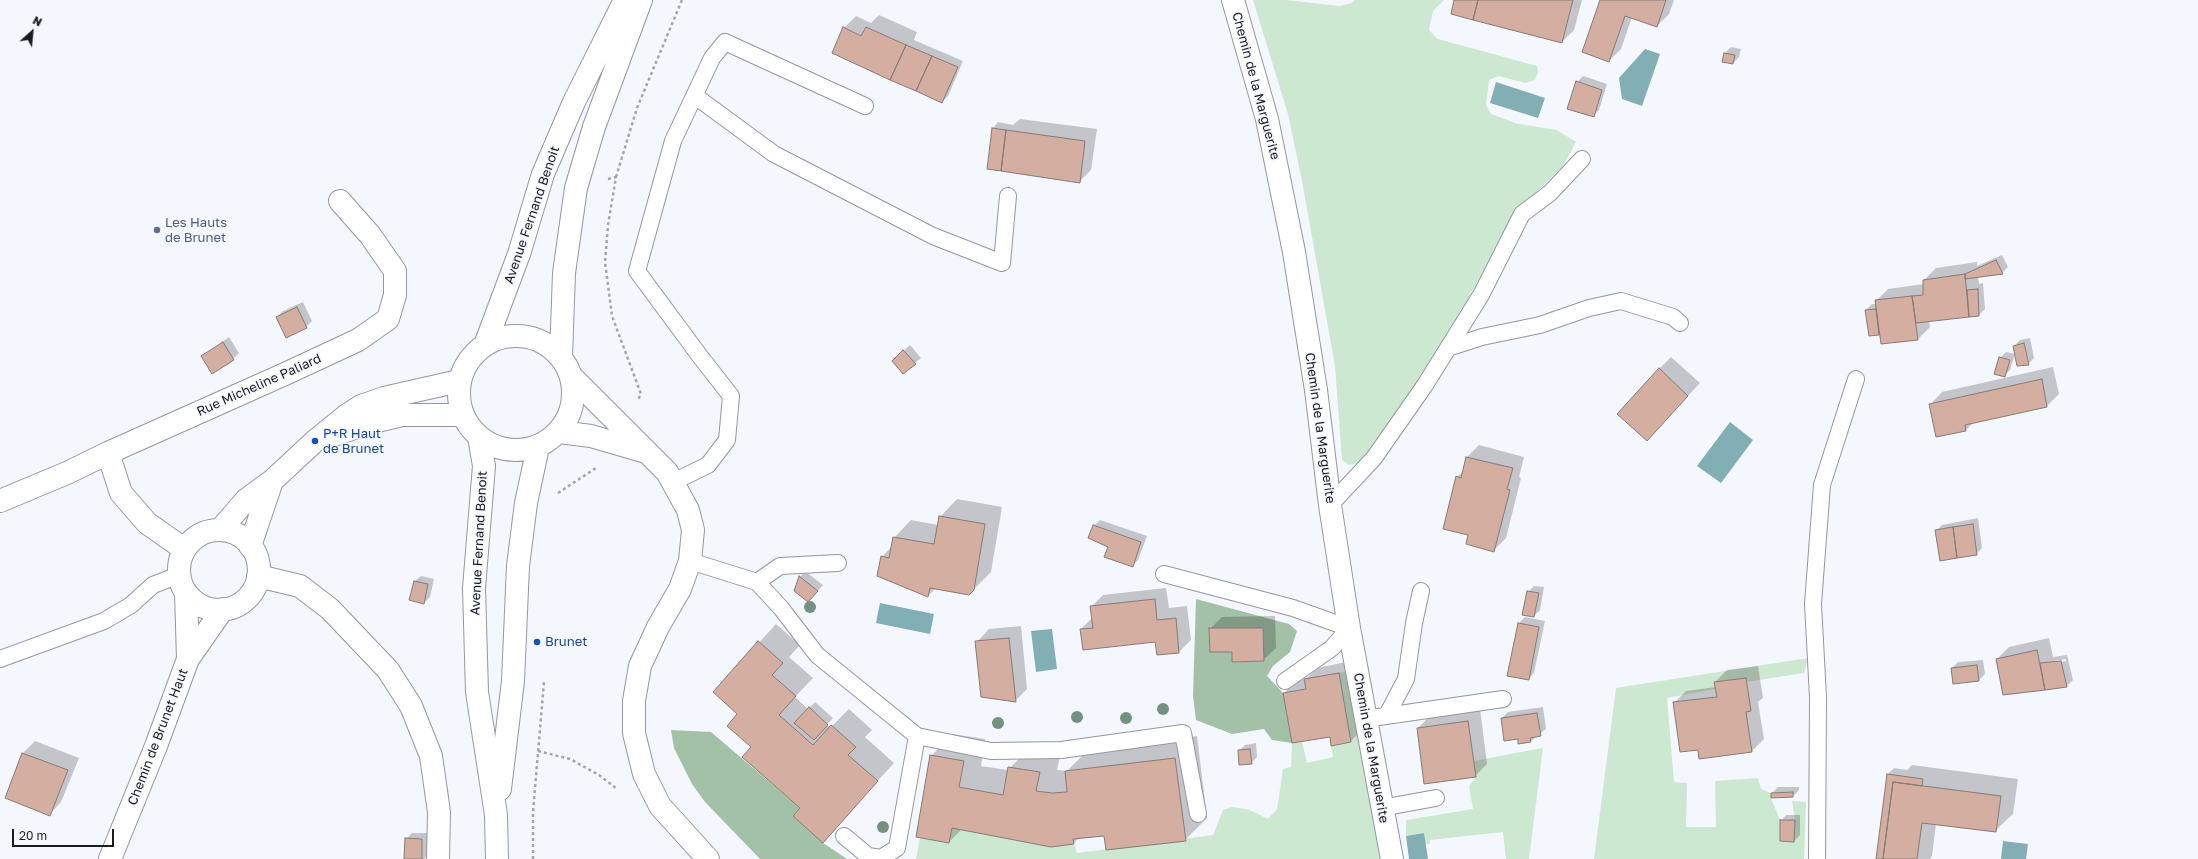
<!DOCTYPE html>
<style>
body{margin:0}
#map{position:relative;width:2198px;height:859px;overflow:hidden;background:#f5f7fe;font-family:"Golos Text",sans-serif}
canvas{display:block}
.north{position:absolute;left:12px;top:12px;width:40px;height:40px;-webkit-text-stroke:3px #f5f7fe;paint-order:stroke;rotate:27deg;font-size:11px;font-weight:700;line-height:16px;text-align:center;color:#1a1b1e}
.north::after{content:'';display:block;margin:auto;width:14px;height:18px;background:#1a1b1e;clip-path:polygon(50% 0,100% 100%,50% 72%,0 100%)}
.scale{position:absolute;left:12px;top:829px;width:102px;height:18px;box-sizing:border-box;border:2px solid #1a1b1e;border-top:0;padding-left:5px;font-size:12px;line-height:14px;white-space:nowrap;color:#1a1b1e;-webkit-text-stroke:3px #f5f7fe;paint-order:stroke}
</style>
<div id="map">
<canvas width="2198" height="859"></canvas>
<div class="north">N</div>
<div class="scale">20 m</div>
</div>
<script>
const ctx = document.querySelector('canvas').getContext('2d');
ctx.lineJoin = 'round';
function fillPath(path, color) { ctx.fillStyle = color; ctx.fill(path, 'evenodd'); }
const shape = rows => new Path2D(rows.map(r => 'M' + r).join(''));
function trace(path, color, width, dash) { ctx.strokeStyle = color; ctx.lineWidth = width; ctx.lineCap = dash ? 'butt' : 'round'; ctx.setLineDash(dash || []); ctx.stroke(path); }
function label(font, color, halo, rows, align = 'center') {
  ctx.font = font + ' "Golos Text",sans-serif'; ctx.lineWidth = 3; ctx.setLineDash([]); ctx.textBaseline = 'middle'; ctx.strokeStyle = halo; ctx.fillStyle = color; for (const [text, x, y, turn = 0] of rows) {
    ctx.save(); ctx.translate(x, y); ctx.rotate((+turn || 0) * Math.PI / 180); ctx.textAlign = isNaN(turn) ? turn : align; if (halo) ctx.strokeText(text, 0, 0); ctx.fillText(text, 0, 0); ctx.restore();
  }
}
fillPath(shape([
 [1253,0,1285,0,1340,6,1352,3,1354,0,1444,0,1433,11,1429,30,1438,39,1537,66,1538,72,1535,80,1525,83,1499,76,1489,80,1486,105,1491,114,1518,124,1557,130,1576,142,1563,166,1516,212,1441,348,1382,441,1359,463,1349,465,1342,460,1335,366,1302,181,1288,114],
 [1808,658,1804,673,1746,682,1745,678,1715,682,1715,689,1667,698,1674,782,1687,783,1686,827,1716,827,1715,781,1758,778,1761,789,1771,793,1771,798,1780,820,1780,841,1794,842,1795,820,1792,801,1806,802,1804,859,1594,859,1616,688],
 [1344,672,1350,675,1382,859,916,859,920,838,949,843,952,828,1051,847,1074,844,1077,853,1213,835,1223,810,1232,807,1250,810,1268,819,1277,809,1283,769,1291,767,1292,743,1302,742,1307,763,1333,757,1331,746,1351,742,1339,673],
 [1543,748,1529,859,1506,859,1503,832,1430,840,1430,844,1425,844,1424,833,1406,836,1406,820,1473,809,1469,786,1476,777,1473,761]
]), '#cde8d0');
fillPath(shape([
 [1196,599,1289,624,1297,631,1290,652,1273,666,1267,676,1283,693,1292,743,1272,740,1264,729,1232,734,1196,720,1193,696],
 [1263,628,1264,661,1232,662,1232,652,1210,652,1209,629],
 [671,730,711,732,800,808,793,816,823,843,847,859,760,859,705,802,692,784,674,748]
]), '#a3c1a7');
fillPath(shape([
 [1645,49,1660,54,1642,106,1622,99,1619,78],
 [1496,82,1545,98,1538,118,1490,103],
 [1730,422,1753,440,1721,483,1697,466],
 [880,603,934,614,930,634,876,623],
 [1052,629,1057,669,1036,672,1031,631],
 [1424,833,1428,859,1409,859,1406,836],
 [2003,841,2028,844,2026,859,2001,859]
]), '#82afb4');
fillPath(shape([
 [1455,0,1582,0,1574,30,1562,42],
 [1601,0,1674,0,1669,14,1657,26,1632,17,1621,49,1609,61],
 [879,15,917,32,914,40,963,61,948,96,942,102,844,28,856,16,871,23],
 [1731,47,1741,49,1739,57,1733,63,1725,53],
 [1583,76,1607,84,1599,110,1593,116,1577,82],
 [1020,119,1097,129,1091,170,1079,182,993,128,998,122,1013,125],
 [2002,255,2008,267,2002,273,1978,276,1979,284,1983,283,1985,309,1979,315,1929,321,1930,327,1918,339,1882,343,1880,333,1869,335,1866,310,1872,304,1876,304,1876,301,1888,289,1924,284,1924,280,1936,268,1977,262,1977,266],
 [303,302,312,321,306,327,277,317,283,311],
 [229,337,239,353,233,359,202,357],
 [2030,338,2034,358,2028,364,2014,346,2020,340],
 [910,345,921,358,915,363,893,361],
 [2006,352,2015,354,2010,370,2004,376,2000,358],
 [1671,357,1700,383,1647,440,1659,369],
 [2053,367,2059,394,2047,406,1974,422,1966,430,1930,405,1942,392],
 [1479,445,1524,457,1519,477,1521,478,1506,538,1494,550,1469,535,1457,477,1464,470,1467,457],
 [957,499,1002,507,991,572,969,594,936,588,928,596,882,557,892,546,894,538,911,520,938,525,940,517],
 [1978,518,1982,548,1976,554,1936,531,1942,525],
 [1100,520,1147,536,1138,560,1132,566,1109,546,1094,526],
 [805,571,823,585,814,595,795,590,800,577],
 [421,576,434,579,430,597,424,603,415,581],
 [1534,586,1544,587,1540,610,1534,616,1528,592],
 [1166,588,1169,608,1187,606,1191,640,1179,652,1158,654,1156,640,1081,629,1092,618,1091,607,1103,595],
 [1275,616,1276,648,1263,660,1233,651,1210,629,1222,617],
 [1525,617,1545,621,1534,673,1528,679,1519,623],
 [776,624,800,645,789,657,813,678,795,697,808,709,815,702,833,718,827,725,830,728,849,709,872,730,865,737,894,763,823,841,801,808,752,747,738,714,714,692],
 [1021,626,1027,689,1015,701,977,642,989,629],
 [2049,638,2053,657,2067,655,2073,680,2067,686,2004,694,1997,659,2009,647],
 [2066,659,2066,661,2054,663,2054,661],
 [1983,660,1985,674,1979,680,1952,668,1958,662],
 [1351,661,1363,729,1351,741,1332,745,1330,736,1284,693,1296,681,1306,679,1317,668],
 [1758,666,1763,698,1758,702,1764,739,1752,751,1699,749,1674,703,1686,691,1716,687,1715,682,1727,670],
 [1543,707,1546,729,1530,742,1519,738,1502,718,1508,712],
 [1480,709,1487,764,1475,776,1418,728,1430,716],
 [953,734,985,739,981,766,1008,770,1031,746,1061,751,1057,770,1067,771,1088,750,1197,736,1207,818,1185,840,1105,835,1079,838,1074,843,962,829,949,842,931,756],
 [35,741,79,758,61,802,49,815,6,797,23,753],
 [1256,743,1257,757,1251,763,1239,751,1245,745],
 [1912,765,2018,779,2013,814,1995,831,1936,824,1932,856,1930,859,1877,859,1888,774,1894,768,1907,770],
 [1778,787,1799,787,1799,790,1793,796,1772,793],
 [1786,815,1800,815,1800,835,1794,841,1781,821],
 [412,833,427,833,427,856,424,859,405,859,406,839]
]), '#0003');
const building = shape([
 [1454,0,1478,0,1473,20,1451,14,1454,0],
 [1478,0,1573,0,1562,43,1473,20,1478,0],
 [1600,0,1666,0,1657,27,1625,16,1609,62,1582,52,1600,0],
 [843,27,861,36,866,27,906,45,890,80,832,53,843,27],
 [906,45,932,56,916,91,890,80,906,45],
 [1724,53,1735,55,1733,64,1722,62,1724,53],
 [932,56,958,67,942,103,916,91,932,56],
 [1576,81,1602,90,1594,117,1567,109,1576,81],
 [992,128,1006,130,1001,171,987,169,992,128],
 [1006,130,1085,141,1080,183,1001,171,1006,130],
 [1996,260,2003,274,1965,279,1965,274,1996,260],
 [1965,274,1969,317,1916,323,1912,296,1923,295,1923,280,1965,274],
 [1978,289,1979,316,1969,317,1967,290,1978,289],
 [1912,296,1918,340,1881,344,1875,300,1912,296],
 [297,307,307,328,286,338,276,317,297,307],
 [1876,309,1879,335,1869,336,1865,310,1876,309],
 [223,342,234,360,212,374,201,356,223,342],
 [2024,343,2029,365,2017,366,2013,346,2024,343],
 [903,350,916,364,903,374,892,361,903,350],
 [1999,357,2010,360,2005,377,1994,374,1999,357],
 [1659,368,1688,396,1647,441,1617,414,1659,368],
 [2042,379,2047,407,1965,425,1966,431,1936,437,1929,404,2042,379],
 [1466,457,1513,468,1507,489,1510,490,1494,552,1466,544,1468,535,1443,529,1456,476,1461,478,1466,457],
 [939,516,985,524,974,590,969,595,930,588,928,597,877,576,881,556,889,558,893,537,934,544,939,516],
 [1973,524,1977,555,1957,558,1953,527,1973,524],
 [1093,525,1141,542,1133,567,1104,557,1108,547,1088,538,1093,525],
 [1953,527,1957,558,1940,561,1935,530,1953,527],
 [799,576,818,591,808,602,794,591,799,576],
 [414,581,428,584,424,604,409,600,414,581],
 [1527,591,1539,593,1534,617,1522,615,1527,591],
 [1155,599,1157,620,1176,618,1179,653,1157,655,1155,642,1083,650,1080,629,1093,628,1090,606,1155,599],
 [1518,623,1539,627,1529,680,1507,676,1518,623],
 [1209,628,1263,628,1264,661,1232,662,1232,652,1210,652,1209,628],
 [1009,638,1016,702,981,697,975,641,1009,638],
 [758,641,783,663,772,675,796,696,779,715,813,745,831,725,856,747,848,755,878,781,823,843,793,816,800,808,742,757,751,747,727,726,737,714,713,692,758,641],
 [2037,650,2045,690,2003,695,1996,659,2037,650],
 [2061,661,2067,687,2045,690,2040,663,2061,661],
 [1977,665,1979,681,1953,684,1951,668,1977,665],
 [1339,673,1351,742,1331,746,1330,737,1292,743,1283,693,1306,689,1304,679,1339,673],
 [1746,678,1751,711,1746,712,1752,752,1699,759,1698,750,1680,752,1673,702,1717,697,1714,682,1746,678],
 [809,707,828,725,814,740,794,723,809,707],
 [1537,713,1541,736,1530,738,1531,742,1518,744,1518,739,1504,741,1501,718,1537,713],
 [1468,721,1476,777,1424,784,1417,728,1468,721],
 [1250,749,1252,764,1239,765,1238,750,1250,749],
 [22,753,68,770,50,816,5,798,22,753],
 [930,755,964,761,959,787,1003,795,1008,767,1040,772,1036,791,1052,793,1067,792,1065,771,1175,758,1186,841,1106,850,1104,836,1073,839,1074,844,1051,847,952,828,949,843,916,837,930,755],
 [1887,774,1923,779,1922,786,1893,782,1883,859,1876,859,1887,774],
 [1893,782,2001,796,1996,832,1922,823,1917,859,1883,859,1893,782],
 [1793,792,1793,797,1771,798,1771,793,1793,792],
 [1780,820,1795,820,1794,842,1780,841,1780,820],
 [405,838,422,839,422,859,404,859,405,838]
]);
fillPath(building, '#d4aea0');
trace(building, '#857a76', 1);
const service = shape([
 [695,96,774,154,933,236,1002,263,1008,196],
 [1448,348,1482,337,1540,325,1589,308,1621,301,1673,317,1680,323],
 [673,482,708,465,727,440,731,396,699,355,637,271,673,141,712,58,725,42,865,106],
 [1330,505,1374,458,1425,385,1481,295,1522,214,1550,193,1582,159],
 [690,561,757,582,781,608,817,655,917,736,991,751,1061,750,1183,733,1198,814],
 [1164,574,1293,608,1349,628,1332,648,1285,681],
 [757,582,780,566,838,563],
 [0,659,104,621,131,605,153,585,179,575],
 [1387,715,1406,679,1414,623,1421,591],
 [1365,719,1503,699],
 [1381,808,1436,798],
 [844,836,868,856,881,858,897,848,917,736],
 [1817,859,1818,697,1813,604,1822,485,1856,379]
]);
const minor = shape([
 [1233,0,1267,119,1294,252,1316,390,1330,505,1349,628,1392,859],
 [328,437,369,423,402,415,463,415],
 [108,453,121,493,147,523,184,549],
 [0,501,67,473,108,453,285,374,358,340,388,319,395,295,395,271,370,235,340,201],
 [220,530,246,500,272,481,315,441,347,415,361,406,384,398,459,381],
 '179 570a40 40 0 1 1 80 0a40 40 0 1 1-80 0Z',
 [250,546,272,481],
 [258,576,300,586,330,609,388,670,411,706,431,756,439,812,438,859],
 [186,593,188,659],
 [110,859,156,746,188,659,223,609]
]);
const tertiary = shape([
 [571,376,667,472,688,510,693,530,690,561,680,589,658,627,640,666,634,701,634,733,644,774,660,806,708,859],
 [559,432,591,436,646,452]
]);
const secondary = shape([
 '459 393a57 57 0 1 1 114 0a57 57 0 1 1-114 0Z',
 [485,345,519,254,543,174,574,102,625,0],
 [561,357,564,273,576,188,594,127,641,0],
 [479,437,484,466,474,588,477,692,496,815,497,859],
 [500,789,513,681,518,566,526,503,538,447]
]);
trace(service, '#9497a0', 18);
trace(minor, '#9497a0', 24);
trace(tertiary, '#9497a0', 24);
trace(secondary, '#9497a0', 24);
trace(shape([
 [616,177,637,108,682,0],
 [608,179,616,177,608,225,605,262,612,316,641,394,638,400],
 [558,493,596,468],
 [538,751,570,759,599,775,617,789],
 [533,859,533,812,544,682]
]), '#a4a5ab', 2.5, [3, 3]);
trace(service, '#fff', 16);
trace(minor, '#fff', 22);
trace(tertiary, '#fff', 22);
trace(secondary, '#fff', 22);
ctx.fillStyle = '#759181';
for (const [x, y] of [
 [810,607],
 [1163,709],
 [1077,717],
 [1126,718],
 [998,723],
 [883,827]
]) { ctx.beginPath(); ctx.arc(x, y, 6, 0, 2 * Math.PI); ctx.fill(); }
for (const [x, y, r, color] of [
 [157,230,4,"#5c6f8a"],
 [315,441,4,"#1a4fb4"],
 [537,642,4,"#1a4fb4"]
]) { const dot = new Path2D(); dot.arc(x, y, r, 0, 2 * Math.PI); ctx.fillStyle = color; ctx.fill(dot); trace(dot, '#f5f7fe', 1.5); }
label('13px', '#1a1b1e', '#f5f7fe', [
 ["Chemin de la Marguerite",1256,86,75],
 ["Avenue Fernand Benoit",532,215,-71],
 ["Rue Micheline Paliard",259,385,-24],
 ["Chemin de la Marguerite",1320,428,82],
 ["Avenue Fernand Benoit",479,543,-87],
 ["Chemin de Brunet Haut",158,737,-69],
 ["Chemin de la Marguerite",1371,748,80]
]);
label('13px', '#4e5e75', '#f5f7fe', [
 ["Les Hauts",165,223],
 ["de Brunet",165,238]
], 'left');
label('13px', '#164399', '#f5f7fe', [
 ["P+R Haut",323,434],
 ["de Brunet",323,449],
 ["Brunet",545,642]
], 'left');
</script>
